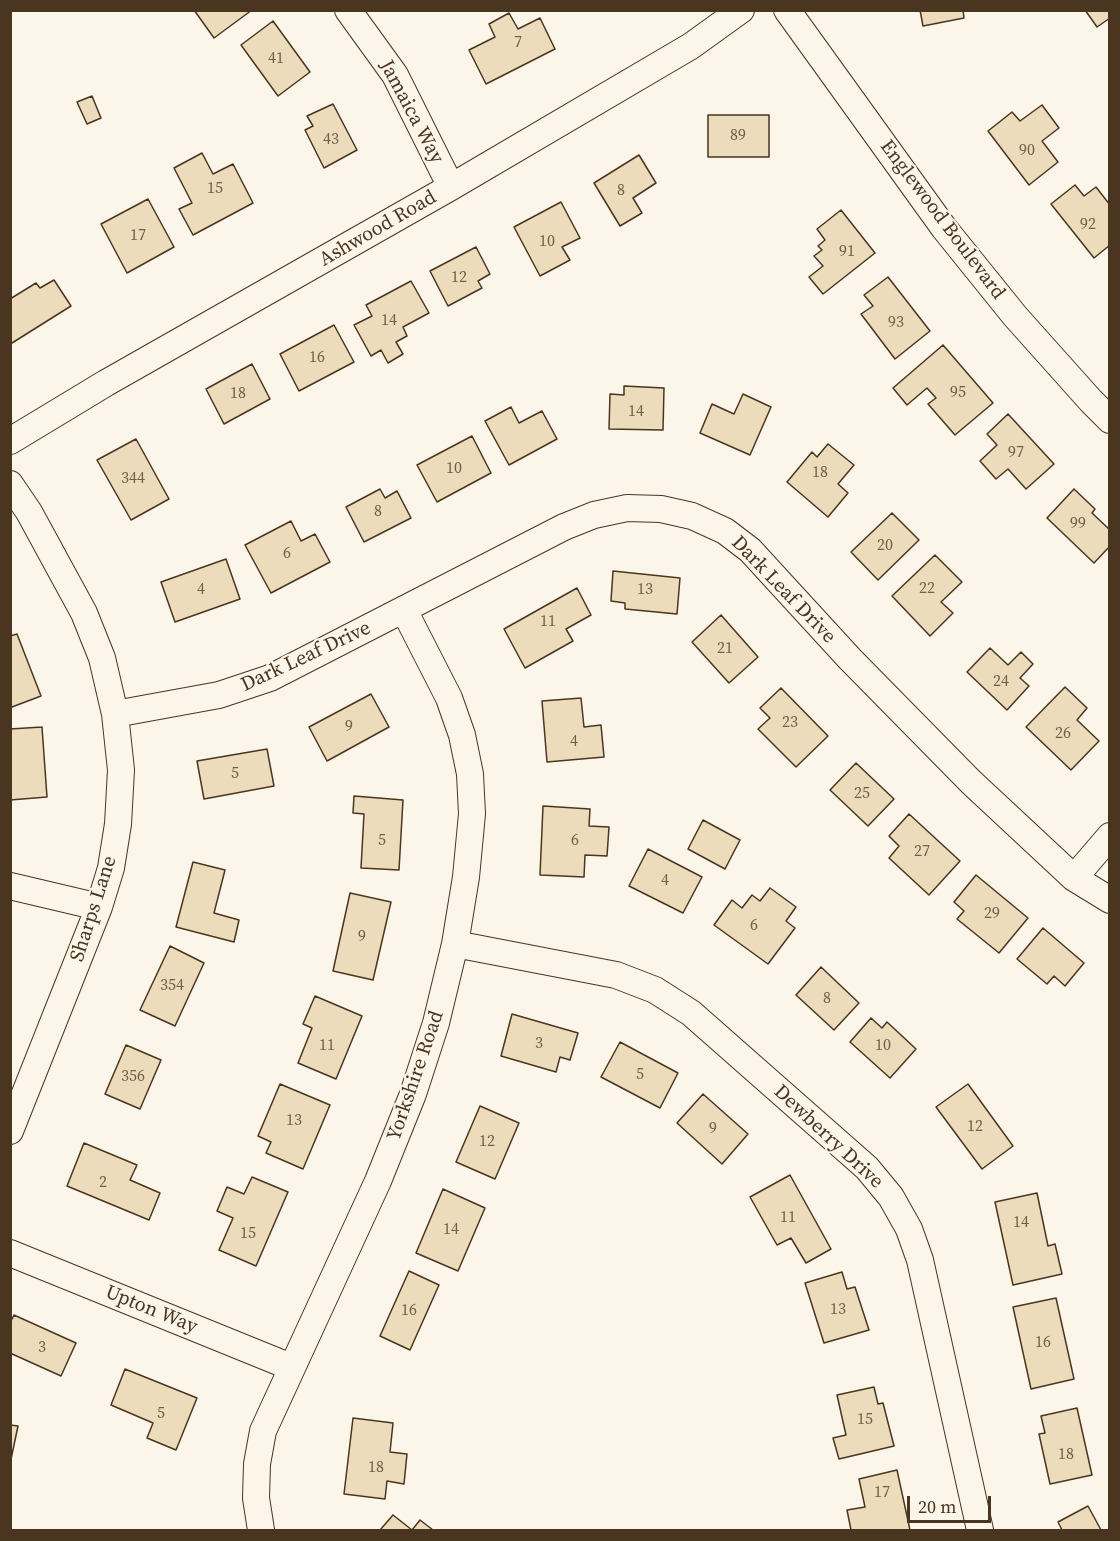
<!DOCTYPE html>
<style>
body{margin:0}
#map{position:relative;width:1120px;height:1541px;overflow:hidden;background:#fbf6e9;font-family:"Source Serif 4",serif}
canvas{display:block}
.frame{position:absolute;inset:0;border:12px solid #4a3520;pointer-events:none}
.scale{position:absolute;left:907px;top:1496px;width:84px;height:27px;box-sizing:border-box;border:3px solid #4a3520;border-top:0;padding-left:8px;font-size:18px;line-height:21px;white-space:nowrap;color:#4a3520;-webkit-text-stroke:4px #fbf6e9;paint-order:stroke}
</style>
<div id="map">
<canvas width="1120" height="1541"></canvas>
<div class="frame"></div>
<div class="scale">20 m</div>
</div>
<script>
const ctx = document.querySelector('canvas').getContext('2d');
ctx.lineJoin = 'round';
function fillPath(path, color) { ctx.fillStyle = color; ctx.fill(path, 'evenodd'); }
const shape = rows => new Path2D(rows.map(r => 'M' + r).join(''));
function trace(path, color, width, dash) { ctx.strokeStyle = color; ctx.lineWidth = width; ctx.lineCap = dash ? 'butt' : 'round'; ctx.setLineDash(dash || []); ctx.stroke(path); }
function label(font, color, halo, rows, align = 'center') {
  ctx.font = font + ' "Source Serif 4",serif'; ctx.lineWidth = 4.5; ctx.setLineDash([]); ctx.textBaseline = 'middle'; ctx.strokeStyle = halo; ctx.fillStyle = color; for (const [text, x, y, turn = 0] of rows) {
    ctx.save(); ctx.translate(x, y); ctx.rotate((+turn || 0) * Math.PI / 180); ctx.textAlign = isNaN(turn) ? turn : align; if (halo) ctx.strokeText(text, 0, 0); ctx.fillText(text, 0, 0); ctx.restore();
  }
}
const building = shape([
 [194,10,252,10,214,38,194,10],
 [920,10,963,10,964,18,923,26,920,10],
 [1085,10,1110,10,1110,18,1097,27,1085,10],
 [509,13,518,29,540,18,555,49,486,84,469,50,495,37,489,24,509,13],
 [273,21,310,72,278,96,241,45,273,21],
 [92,96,101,118,87,124,77,102,92,96],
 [333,104,357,150,324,168,305,130,313,126,307,116,333,104],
 [1042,105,1059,128,1042,141,1058,162,1029,185,988,131,1012,112,1020,121,1042,105],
 [708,115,769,115,769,157,708,157,708,115],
 [202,153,213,174,233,164,253,203,193,235,179,209,192,203,174,168,202,153],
 [639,155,656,183,633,198,642,213,620,226,594,183,639,155],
 [1075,185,1084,196,1096,187,1110,205,1110,245,1094,258,1051,204,1075,185],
 [148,199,174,247,127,273,101,224,148,199],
 [561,202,580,238,562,247,570,260,540,276,514,227,561,202],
 [841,210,875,253,823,294,809,277,823,266,814,256,822,250,818,246,825,240,817,229,841,210],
 [476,247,490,274,478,281,482,288,448,306,430,271,476,247],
 [888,277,930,331,895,359,861,314,873,306,864,295,888,277],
 [54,280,71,306,12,343,10,341,10,299,36,283,40,288,54,280],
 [411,281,429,313,403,327,407,336,396,342,403,354,388,363,381,350,371,356,354,325,372,316,366,305,411,281],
 [334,325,354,362,299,391,280,354,334,325],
 [943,345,993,403,955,435,928,404,936,398,927,388,907,405,893,388,943,345],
 [252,364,270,399,224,424,206,389,252,364],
 [624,386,664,388,663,430,609,429,610,394,624,395,624,386],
 [743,394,771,407,750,455,700,433,712,404,734,414,743,394],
 [511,407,519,423,542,411,557,439,509,465,485,421,511,407],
 [1008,414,1054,464,1026,489,1008,469,996,479,980,461,997,445,987,434,1008,414],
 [472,436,491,473,437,502,417,465,472,436],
 [136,439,169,499,131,520,97,460,136,439],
 [828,444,854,465,838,484,848,493,828,517,787,482,812,452,817,457,828,444],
 [380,489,385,498,397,491,411,518,364,542,346,507,380,489],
 [1074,489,1095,509,1092,513,1110,530,1110,546,1094,563,1047,518,1074,489],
 [892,513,919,540,878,580,851,552,892,513],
 [291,521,301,541,315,534,330,562,271,593,245,545,291,521],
 [935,555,962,582,941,602,953,613,930,636,892,596,935,555],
 [226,559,240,599,175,622,161,582,226,559],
 [613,571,680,578,677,614,625,609,625,603,611,601,613,571],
 [577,588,591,615,566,629,573,641,525,668,504,629,577,588],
 [721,615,758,657,729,683,692,642,721,615],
 [17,634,41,696,12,707,10,703,10,636,17,634],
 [990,648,1008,665,1021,652,1033,664,1020,678,1029,686,1007,710,967,672,990,648],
 [1065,687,1087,708,1077,720,1099,741,1071,770,1026,727,1065,687],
 [781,688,828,736,796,767,758,729,770,718,760,708,781,688],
 [371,694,389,727,327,761,309,727,371,694],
 [581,698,584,727,601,725,604,757,547,762,542,701,581,698],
 [42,727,47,797,10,800,10,729,42,727],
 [267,749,274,786,204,799,197,761,267,749],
 [856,763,894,799,868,826,830,790,856,763],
 [354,796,403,800,399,870,361,868,364,814,353,813,354,796],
 [543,806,590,809,589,826,609,827,607,856,585,855,584,877,540,875,543,806],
 [909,814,960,861,929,895,889,858,899,846,889,836,909,814],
 [703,820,740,840,725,869,688,849,703,820],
 [648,849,702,877,683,913,629,886,648,849],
 [193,862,225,870,214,913,239,920,234,942,176,927,193,862],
 [976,875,1028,918,999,953,957,919,964,911,954,902,976,875],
 [770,888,796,907,786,921,795,928,768,964,714,925,732,900,742,908,752,895,760,901,770,888],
 [350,893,391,902,373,980,333,971,350,893],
 [1043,928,1084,963,1065,986,1054,976,1047,984,1017,959,1043,928],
 [170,946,204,963,175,1026,140,1010,170,946],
 [821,967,859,1003,834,1030,796,995,821,967],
 [315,996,362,1016,336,1079,298,1063,312,1028,303,1024,315,996],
 [512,1014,578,1033,570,1060,560,1057,556,1072,501,1056,512,1014],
 [871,1018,882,1028,887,1022,916,1049,890,1078,850,1042,871,1018],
 [620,1042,678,1073,660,1108,601,1077,620,1042],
 [126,1045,161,1060,140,1109,105,1094,126,1045],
 [280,1084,330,1105,303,1169,266,1153,271,1142,258,1136,280,1084],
 [968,1084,1013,1146,982,1169,936,1107,968,1084],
 [703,1094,748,1134,722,1164,677,1123,703,1094],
 [480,1106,519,1123,495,1179,456,1162,480,1106],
 [84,1143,137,1165,130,1180,160,1193,149,1220,67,1186,84,1143],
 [790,1175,831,1249,806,1263,791,1238,777,1245,750,1197,790,1175],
 [252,1177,288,1192,256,1266,219,1250,233,1218,217,1211,227,1187,244,1194,252,1177],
 [443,1189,485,1208,458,1271,416,1253,443,1189],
 [1037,1193,1048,1246,1055,1244,1062,1274,1013,1285,995,1202,1037,1193],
 [409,1271,439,1285,410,1350,380,1336,409,1271],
 [842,1272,847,1289,855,1287,869,1330,824,1343,805,1283,842,1272],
 [1056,1298,1074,1379,1031,1389,1013,1307,1056,1298],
 [14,1315,76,1343,61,1376,10,1353,10,1323,14,1315],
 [125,1369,197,1398,176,1450,147,1438,153,1423,111,1405,125,1369],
 [874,1387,878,1404,883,1403,894,1446,839,1459,833,1438,846,1435,837,1395,874,1387],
 [1077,1408,1092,1475,1050,1484,1039,1434,1045,1433,1041,1416,1077,1408],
 [353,1418,393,1423,390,1452,407,1454,404,1484,387,1481,385,1499,344,1494,353,1418],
 [10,1425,18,1426,10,1464,10,1425],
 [897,1470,910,1530,851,1530,847,1510,865,1507,859,1479,897,1470],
 [1088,1506,1101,1530,1062,1530,1058,1522,1088,1506],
 [393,1515,412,1530,420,1520,433,1530,380,1530,393,1515]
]);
fillPath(building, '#ecdcbc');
trace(building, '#4a3520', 1.5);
const minor = shape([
 [348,10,395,75,451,187],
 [787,10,944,228,1015,316,1091,401,1110,420],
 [10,441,106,383,451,187,691,46,741,10],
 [10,484,29,512,84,613,102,658,115,714,121,770,118,824,111,868,99,907,10,1131],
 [115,714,219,695,270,678,564,527,594,515,627,508,661,509,692,516,725,531,750,550,850,659,971,782,1074,878,1110,900],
 [1074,878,1110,836],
 [10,886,99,907],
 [455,944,616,975,655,990,691,1013,867,1168,891,1197,909,1229,920,1260,980,1530],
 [10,1253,291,1367],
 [261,1530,256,1498,257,1464,263,1431,378,1181,413,1094,436,1023,455,944,466,877,472,814,470,774,462,735,449,698,404,610]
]);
trace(minor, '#4a3520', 28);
trace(minor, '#fbf6e9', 26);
label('16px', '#725f47', null, [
 ["7",518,43],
 ["41",276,59],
 ["89",738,136],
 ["43",331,140],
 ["90",1027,151],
 ["15",215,189],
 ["8",621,191],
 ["92",1088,225],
 ["17",138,236],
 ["10",547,242],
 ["91",847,252],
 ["12",459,278],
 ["14",389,321],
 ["93",896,323],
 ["16",317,358],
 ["95",958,393],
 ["18",238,394],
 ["14",636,412],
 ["97",1016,453],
 ["10",454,469],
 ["18",820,473],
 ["344",133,479],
 ["8",378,512],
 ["99",1078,524],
 ["20",885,546],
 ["6",287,554],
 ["22",927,589],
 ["4",201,590],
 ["13",645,590],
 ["11",548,622],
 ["21",725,649],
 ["24",1001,682],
 ["23",790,723],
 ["9",349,727],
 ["26",1063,734],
 ["4",574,742],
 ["5",235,774],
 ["25",862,794],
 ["5",382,841],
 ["6",575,841],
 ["27",922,852],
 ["4",665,881],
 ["29",992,914],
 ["6",754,926],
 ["9",362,937],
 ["354",172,986],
 ["8",827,999],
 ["3",539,1044],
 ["11",327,1046],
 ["10",883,1046],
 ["5",640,1075],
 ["356",133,1077],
 ["13",294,1121],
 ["12",975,1127],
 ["9",713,1129],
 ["12",487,1142],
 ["2",103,1183],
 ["11",788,1218],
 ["14",1021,1223],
 ["14",451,1230],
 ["15",248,1234],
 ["13",838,1310],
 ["16",409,1311],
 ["16",1043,1343],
 ["3",42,1348],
 ["5",161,1414],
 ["15",865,1420],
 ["18",1066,1455],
 ["18",376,1468],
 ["17",882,1493]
]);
label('20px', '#4a3520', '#fbf6e9', [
 ["Jamaica Way",411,112,62],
 ["Englewood Boulevard",942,220,53],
 ["Ashwood Road",378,229,-30],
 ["Dark Leaf Drive",783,590,46],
 ["Dark Leaf Drive",306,657,-25],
 ["Sharps Lane",94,909,-72],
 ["Yorkshire Road",416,1076,-71],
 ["Dewberry Drive",828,1137,43],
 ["Upton Way",151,1310,22]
]);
</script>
